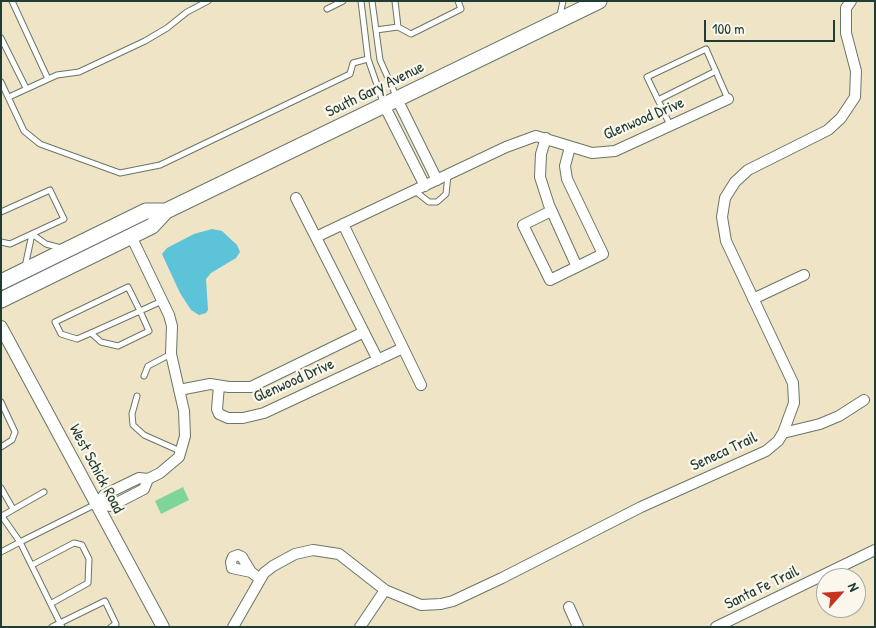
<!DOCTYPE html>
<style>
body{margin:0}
#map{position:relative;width:876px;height:628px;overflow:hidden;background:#efe4c6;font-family:"Patrick Hand",sans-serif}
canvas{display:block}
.frame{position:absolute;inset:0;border:2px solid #1f3d34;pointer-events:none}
.north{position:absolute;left:816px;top:568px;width:50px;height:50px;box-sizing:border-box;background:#fbf7ec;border:1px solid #a3ada2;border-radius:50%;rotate:64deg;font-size:14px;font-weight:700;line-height:20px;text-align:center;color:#1f3d34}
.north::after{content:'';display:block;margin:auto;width:18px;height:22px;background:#c8321e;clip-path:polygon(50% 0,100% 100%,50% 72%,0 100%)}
.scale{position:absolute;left:704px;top:20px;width:131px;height:22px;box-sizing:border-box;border:2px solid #1f3d34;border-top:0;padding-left:6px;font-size:15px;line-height:18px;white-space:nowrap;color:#1f3d34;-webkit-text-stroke:4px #fbf7ec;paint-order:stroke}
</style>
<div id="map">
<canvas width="876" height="628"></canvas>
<div class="frame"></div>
<div class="north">N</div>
<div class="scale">100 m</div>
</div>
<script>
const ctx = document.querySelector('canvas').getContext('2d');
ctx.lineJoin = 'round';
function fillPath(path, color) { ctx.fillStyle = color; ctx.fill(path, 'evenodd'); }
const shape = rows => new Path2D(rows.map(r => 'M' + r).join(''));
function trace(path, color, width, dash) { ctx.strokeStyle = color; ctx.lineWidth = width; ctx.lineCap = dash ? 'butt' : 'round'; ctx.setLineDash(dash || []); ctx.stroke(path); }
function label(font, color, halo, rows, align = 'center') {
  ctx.font = font + ' "Patrick Hand",sans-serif'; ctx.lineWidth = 4.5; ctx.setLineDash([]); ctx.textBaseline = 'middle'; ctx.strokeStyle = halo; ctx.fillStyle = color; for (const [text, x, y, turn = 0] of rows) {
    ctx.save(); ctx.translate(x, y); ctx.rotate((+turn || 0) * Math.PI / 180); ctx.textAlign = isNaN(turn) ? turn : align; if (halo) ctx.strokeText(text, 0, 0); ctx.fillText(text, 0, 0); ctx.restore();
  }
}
fillPath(shape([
 [183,487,189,500,161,514,155,501]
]), '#7fd599');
fillPath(shape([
 [212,229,222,231,237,245,240,252,236,258,211,273,206,279,208,310,206,313,199,315,191,310,180,293,162,254,167,248,194,234]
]), '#5cc3d9');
const service = shape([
 [12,1,48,79],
 [361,1,368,59,383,102],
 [372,1,380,60,397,98],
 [395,1,398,27],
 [327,9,343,1],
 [560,15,563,1],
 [376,30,398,27,411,34,461,9,458,1],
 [1,38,26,88],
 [1,82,24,131,40,144,120,173,160,165,350,74,353,63,368,59],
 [9,97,57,75,79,72,145,41,167,28,187,12,208,1],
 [658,100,716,71],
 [670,125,647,77,706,49,728,99],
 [415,191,429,202,437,202,446,194,448,175],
 [1,212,50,190,64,219,10,244,1,242],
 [25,267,32,234,46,244,61,248],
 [91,333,101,342,118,346,149,331,140,311,128,287,55,322,61,334,77,339,91,333,140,311,162,301],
 [144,376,148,366,171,354],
 [137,396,132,414,133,425,144,435,180,451],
 [1,402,15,432,12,440,1,447],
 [1,488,13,509],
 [1,515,20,542,96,504],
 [2,516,44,492],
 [1,552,20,542,60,623,52,627],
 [32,565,74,543,82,545,89,559,88,583,52,603],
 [62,627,60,623,105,601,116,624,111,627]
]);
const minor = shape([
 [397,99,437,180],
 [384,105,425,186],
 [546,138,541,154,540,177,549,205,577,267],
 [296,198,378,360],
 [551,211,523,225,550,280,603,254,567,179,565,166,570,147],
 [343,224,421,385],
 [131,236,169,315,172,326,171,354,184,411,185,436,179,457,160,473,148,479,139,478,104,495,97,504,111,506,144,489,148,479],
 [316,237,506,147,536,136,592,153,615,151,728,99],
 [753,299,804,275],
 [219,386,217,409,219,414,228,418,243,418,264,413,403,348],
 [179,390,210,384,229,387,251,387,364,332],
 [783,433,820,424,839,416,864,400],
 [251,572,242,557,238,555,233,557,231,562,232,568,251,572,260,579],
 [569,607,578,627],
 [233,627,264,573,273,566,295,554,313,550,339,554,385,590,421,605,441,604,453,601,502,578,641,507,766,451,778,441,783,433,794,403,793,383,726,241,722,217,725,198,735,182,748,170,828,130,841,118,855,97,856,71,846,33,846,8,851,1],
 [360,627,385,590],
 [716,627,875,550]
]);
const tertiary = shape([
 [1,327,163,627]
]);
const secondary = shape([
 [1,282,146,211,166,211],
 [1,300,152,226,166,211,599,1]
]);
trace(service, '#687767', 7);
trace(minor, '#687767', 12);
trace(tertiary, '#687767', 14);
trace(secondary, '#687767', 17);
trace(service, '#fff', 5);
trace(minor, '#fff', 10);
trace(tertiary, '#fff', 12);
trace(secondary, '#fff', 15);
label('16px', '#1f3d34', '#fbf7ec', [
 ["South Gary Avenue",375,90,-26],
 ["Glenwood Drive",644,119,-23],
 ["Glenwood Drive",294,381,-24],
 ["Seneca Trail",724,452,-25],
 ["West Schick Road",96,469,62],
 ["Santa Fe Trail",762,588,-26]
]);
</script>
